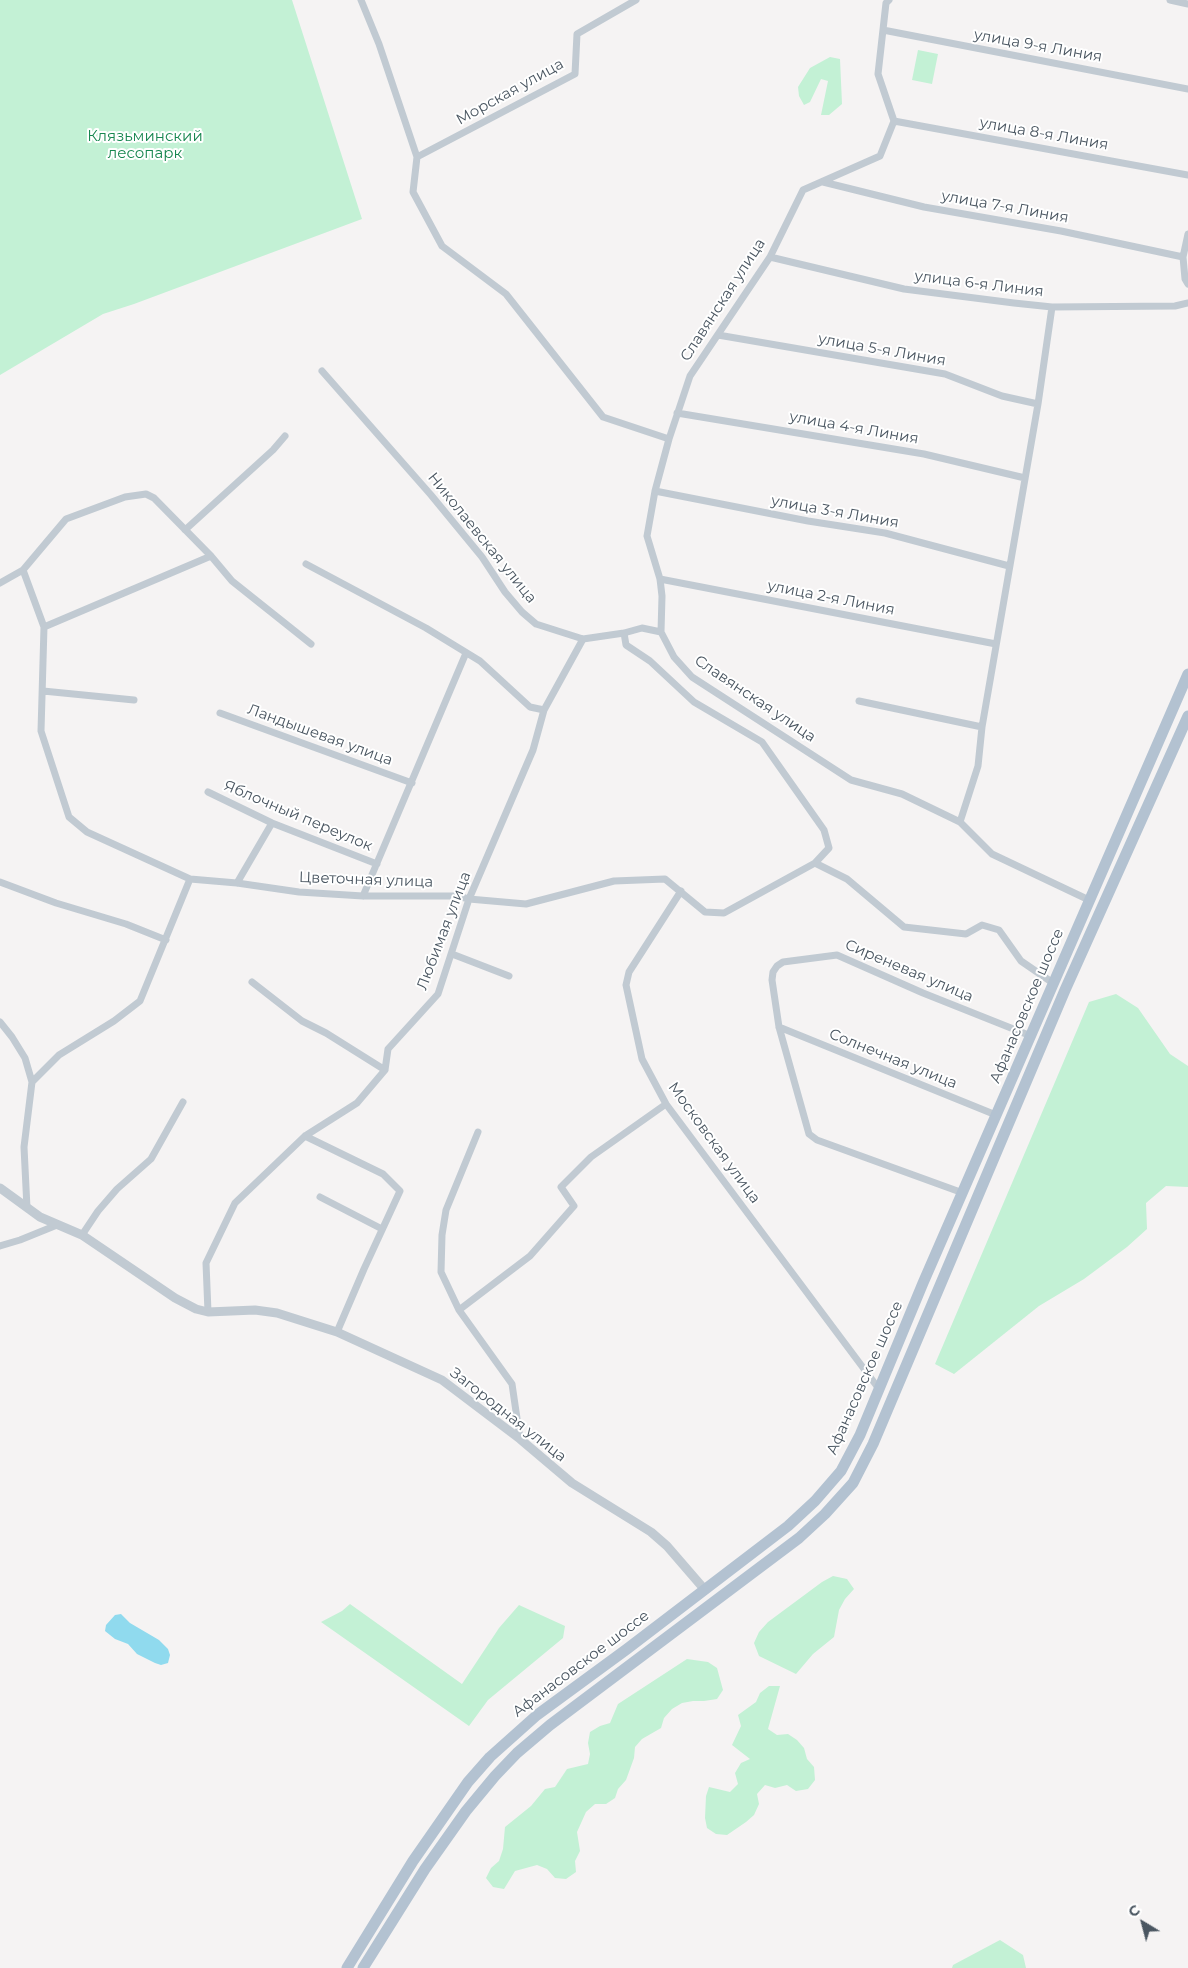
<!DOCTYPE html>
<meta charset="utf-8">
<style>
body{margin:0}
#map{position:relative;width:1188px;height:1968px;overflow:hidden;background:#f5f3f3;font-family:Montserrat,sans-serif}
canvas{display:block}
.north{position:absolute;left:1118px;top:1898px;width:50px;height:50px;-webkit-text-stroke:4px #fff;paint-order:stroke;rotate:323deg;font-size:14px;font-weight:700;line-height:20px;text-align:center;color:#4a5661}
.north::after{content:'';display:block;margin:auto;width:18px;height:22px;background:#4a5661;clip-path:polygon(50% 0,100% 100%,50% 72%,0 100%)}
</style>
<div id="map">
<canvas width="1188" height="1968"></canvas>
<div class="north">С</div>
</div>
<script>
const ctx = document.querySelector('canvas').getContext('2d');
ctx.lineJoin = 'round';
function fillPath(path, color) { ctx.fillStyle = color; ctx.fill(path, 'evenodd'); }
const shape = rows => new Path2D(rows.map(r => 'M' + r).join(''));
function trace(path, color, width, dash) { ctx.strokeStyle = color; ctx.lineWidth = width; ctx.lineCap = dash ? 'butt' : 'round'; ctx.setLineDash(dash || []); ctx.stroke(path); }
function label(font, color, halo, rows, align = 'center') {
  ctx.font = font + ' Montserrat,sans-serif'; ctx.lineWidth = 4; ctx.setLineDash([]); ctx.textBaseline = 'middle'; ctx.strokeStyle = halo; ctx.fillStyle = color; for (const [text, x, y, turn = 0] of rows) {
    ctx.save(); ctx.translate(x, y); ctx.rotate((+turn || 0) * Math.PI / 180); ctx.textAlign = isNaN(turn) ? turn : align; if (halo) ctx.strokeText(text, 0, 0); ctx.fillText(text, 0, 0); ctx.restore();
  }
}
fillPath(shape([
 [0,0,292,0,362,219,134,304,103,314,0,375],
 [918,50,938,54,932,84,912,80],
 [830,57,840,59,842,104,829,115,821,115,828,81,821,79,810,102,804,105,799,96,798,87,810,68],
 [1116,994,1138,1008,1170,1054,1188,1066,1188,1187,1166,1186,1146,1203,1147,1229,1127,1247,1084,1279,1039,1306,954,1374,935,1364,1089,1002],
 [833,1576,847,1579,854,1589,845,1599,839,1610,834,1637,813,1654,796,1674,759,1656,754,1643,759,1632,768,1622,822,1582],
 [350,1604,462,1684,499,1628,519,1605,565,1626,563,1638,488,1700,469,1726,321,1622,342,1611],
 [687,1659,708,1662,717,1668,723,1690,717,1699,704,1701,693,1701,682,1703,672,1709,664,1718,661,1728,642,1739,635,1747,634,1758,626,1780,618,1789,615,1798,606,1804,595,1804,586,1812,577,1832,580,1851,575,1861,576,1872,566,1879,555,1878,547,1869,537,1865,515,1871,504,1889,493,1887,486,1878,491,1868,499,1861,503,1849,505,1827,531,1806,545,1789,555,1787,567,1769,588,1764,590,1754,588,1743,590,1732,600,1726,610,1723,618,1704],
 [769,1686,780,1686,768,1729,777,1735,788,1734,797,1740,804,1748,807,1759,814,1767,815,1780,808,1789,796,1791,787,1785,775,1788,765,1785,757,1794,759,1804,754,1815,746,1822,727,1835,716,1834,707,1828,705,1818,706,1796,709,1787,730,1792,738,1784,735,1773,741,1763,750,1759,732,1745,741,1726,738,1715,756,1702,760,1693],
 [1000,1940,1023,1955,1026,1968,952,1968,953,1965]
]), '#c3f1d5');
fillPath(shape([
 [121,1614,130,1623,159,1640,168,1649,170,1655,168,1663,161,1665,155,1663,137,1654,128,1644,115,1639,105,1631,106,1625,115,1615]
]), '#90daee');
trace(shape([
 [361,0,379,44,417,157,413,192,442,246,506,294,603,417,669,439],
 [889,0,886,3,878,74,894,121,880,156,803,190,770,257,690,376,669,439,655,491,647,536,660,579,662,596,661,632,674,657,692,677,851,780,902,794,960,822,992,854,1089,900],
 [1170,0,1188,4],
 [883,30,1188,89],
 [894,121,1188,175],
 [417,157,575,74,577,34,636,0],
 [823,182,924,207,1061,231,1183,257],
 [1188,234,1183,257,1185,279,1188,284],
 [770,257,904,289,1014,303,1052,307,1175,306,1188,303],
 [718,335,945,374,1002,396,1038,404],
 [322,371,431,495,482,557,505,592,522,612,536,624,583,639,624,633,642,628,661,632],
 [677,413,924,454,1025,478],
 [655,491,808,521,885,533,1009,566],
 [185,530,273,450,285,436],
 [306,564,426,628,480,661,530,707,544,710],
 [23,570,44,627,41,731,69,817,87,832,190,879,237,883,299,892,363,896,457,896,469,899,526,904,614,881,665,879,705,912,724,913,815,863,829,848,824,830,762,742,694,702,650,661,626,645,624,633],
 [660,579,996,644],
 [0,583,23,570,66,519,125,497,146,494,154,498,211,556,232,581,311,644],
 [44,627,211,556],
 [43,691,134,700],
 [859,701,982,727],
 [220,713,412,783],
 [208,792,272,823,377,864],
 [960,822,978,766,982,727,1038,404,1052,307],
 [815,863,847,879,904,927,966,934,982,925,999,930,1021,961,1053,983],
 [0,882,56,903,126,924,166,940],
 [237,883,272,823],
 [681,891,629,972,626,985,642,1059,666,1104,879,1389],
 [363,896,466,653],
 [452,954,509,976],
 [252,982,302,1021,326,1033,385,1070],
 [0,1022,12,1037,25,1058,32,1082],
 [779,1027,996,1115],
 [478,1132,446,1210,442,1235,441,1272,459,1310,512,1384,520,1439],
 [305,1136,383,1174,400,1191,364,1269,337,1332],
 [963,1193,817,1140,809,1134,779,1027,772,980,773,972,777,966,783,962,837,955,923,993,1031,1036],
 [320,1197,382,1229],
 [27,1208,24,1147,32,1082,59,1055,114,1021,140,1001,190,879],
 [82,1235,98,1211,117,1189,151,1159,183,1102],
 [0,1246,20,1240,57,1225],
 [459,1310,530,1256,574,1206,561,1187,591,1157,666,1104],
 [208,1312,206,1263,235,1203,305,1136,357,1103,385,1070,388,1049,438,994,469,899,533,750,544,710,583,639]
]), '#c1cad2', 7);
trace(shape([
 [0,1188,40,1217,82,1235,175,1298,196,1309,208,1312,255,1310,277,1313,337,1332,442,1380,520,1439,572,1483,651,1532,667,1546,705,1590]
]), '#c1cad2', 9);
trace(shape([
 [347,1968,413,1861,468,1782,490,1757,537,1715,627,1649,788,1526,815,1501,841,1471,860,1435,923,1283,1188,674],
 [363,1968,425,1869,466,1811,495,1776,517,1753,550,1725,799,1538,825,1514,853,1483,873,1444,1065,990,1188,716]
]), '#b3c2d1', 11);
label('15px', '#4a5661', '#fff', [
 ["улица 9-я Линия",1038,46,10],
 ["Морская улица",510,92,-29],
 ["улица 8-я Линия",1044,134,10],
 ["улица 7-я Линия",1005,207,10],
 ["улица 6-я Линия",979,284,7],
 ["Славянская улица",723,300,-57],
 ["улица 5-я Линия",882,350,10],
 ["улица 4-я Линия",854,428,10],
 ["улица 3-я Линия",835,512,10],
 ["Николаевская улица",482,538,51],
 ["улица 2-я Линия",831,598,11],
 ["Славянская улица",755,699,34],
 ["Ландышевая улица",320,735,20],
 ["Яблочный переулок",298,816,23],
 ["Цветочная улица",366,880,2],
 ["Любимая улица",444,931,-69],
 ["Сиреневая улица",909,971,23],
 ["Афанасовское шоссе",1027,1006,-67],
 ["Солнечная улица",893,1059,22],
 ["Московская улица",714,1143,54],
 ["Афанасовское шоссе",865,1378,-66],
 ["Загородная улица",508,1415,38],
 ["Афанасовское шоссе",581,1664,-37]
]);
label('15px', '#17864f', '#fff', [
 ["Клязьминский",145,137],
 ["лесопарк",145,154]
]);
</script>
